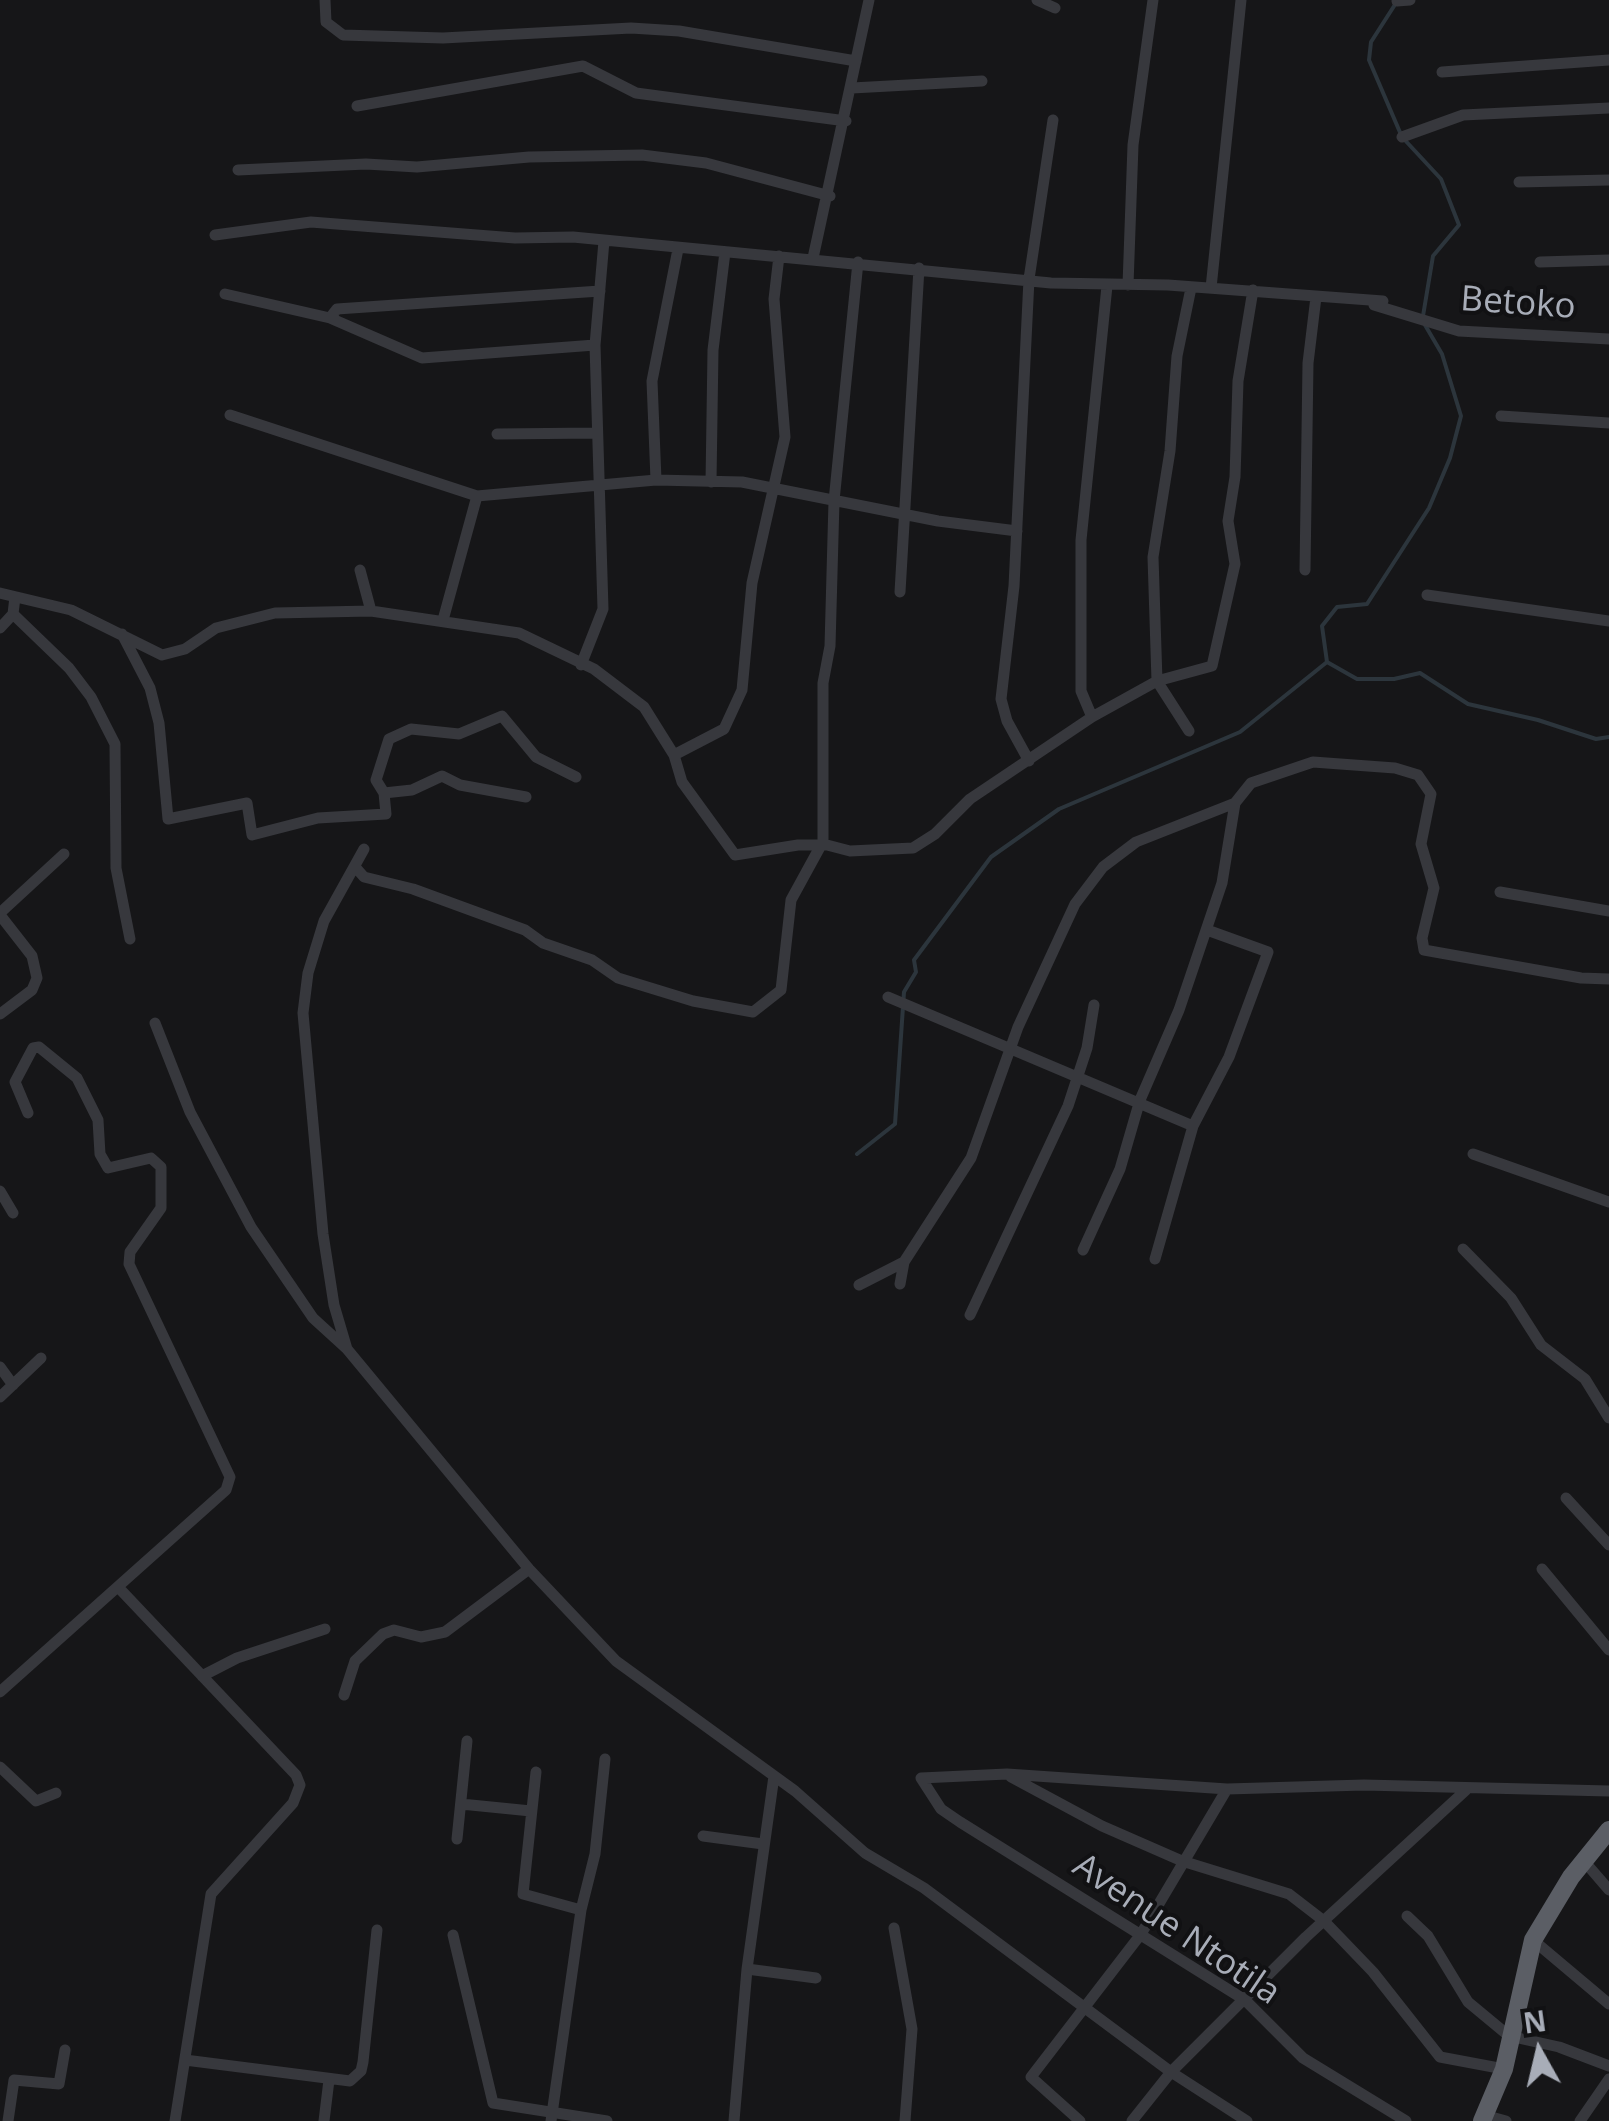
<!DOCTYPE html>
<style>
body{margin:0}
#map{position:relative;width:1609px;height:2121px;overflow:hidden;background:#161618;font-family:"Open Sans",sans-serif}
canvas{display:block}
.north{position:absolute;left:1489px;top:2001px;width:100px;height:100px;-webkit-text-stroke:8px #111113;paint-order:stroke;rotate:352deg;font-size:28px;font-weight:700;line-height:40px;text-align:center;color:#a8adb8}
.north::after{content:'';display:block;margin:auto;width:35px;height:45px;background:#a8adb8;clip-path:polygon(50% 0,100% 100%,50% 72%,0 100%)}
</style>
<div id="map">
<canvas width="1609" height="2121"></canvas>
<div class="north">N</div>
</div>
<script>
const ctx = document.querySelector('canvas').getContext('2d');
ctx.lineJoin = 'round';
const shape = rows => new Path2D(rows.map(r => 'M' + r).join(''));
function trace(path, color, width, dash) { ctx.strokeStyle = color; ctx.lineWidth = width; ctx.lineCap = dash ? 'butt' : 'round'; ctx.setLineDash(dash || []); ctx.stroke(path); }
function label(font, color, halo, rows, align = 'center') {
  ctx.font = font + ' "Open Sans",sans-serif'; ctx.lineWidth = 8; ctx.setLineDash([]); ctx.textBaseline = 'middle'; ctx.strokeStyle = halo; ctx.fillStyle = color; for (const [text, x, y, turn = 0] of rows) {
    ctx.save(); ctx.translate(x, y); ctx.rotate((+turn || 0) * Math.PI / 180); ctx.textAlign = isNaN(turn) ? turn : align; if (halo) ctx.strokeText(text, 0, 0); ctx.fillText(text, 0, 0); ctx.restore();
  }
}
trace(shape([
 [1396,3,1371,42,1369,60,1402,137,1441,179,1459,225,1433,256,1423,316],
 [1327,662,1322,626,1337,607,1367,604,1429,508,1450,458,1461,416,1442,354,1425,325],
 [1327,662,1357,679,1394,679,1420,673,1468,704,1538,720,1596,739,1609,737],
 [857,1154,895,1124,904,992,916,972,914,960,991,857,1059,809,1240,732,1327,662]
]), '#2c353c', 4);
trace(shape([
 [325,0,326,22,343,35,443,38,631,28,679,31,856,61],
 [1037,0,1055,8],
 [1397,1,1410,0],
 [1442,72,1609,60],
 [852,88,982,81],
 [357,106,583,66,636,93,846,121],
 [1402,137,1463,115,1609,108],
 [238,170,366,164,417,167,529,157,642,155,706,163,830,196],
 [1519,182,1609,180],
 [215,235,311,222,515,238,573,237,1051,283,1168,285,1383,301,1374,305,1459,331,1609,339],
 [813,258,869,0],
 [1540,262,1609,260],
 [1128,285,1133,145,1153,0],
 [1211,288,1241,0],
 [225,294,330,318,422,358,595,345],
 [330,318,337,309,600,291],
 [230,415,477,496,656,480,742,482,938,521,1017,531],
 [1501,416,1609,423],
 [497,434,596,433],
 [656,480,652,381,678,249],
 [711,482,713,350,725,252],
 [360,570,371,611],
 [1305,570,1308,363,1316,297],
 [900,592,919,268],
 [0,593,71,610,162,655,185,649,216,628,275,613,371,611,519,633,594,669,644,707,674,755,682,782,735,855,798,845,827,845,850,851,913,848,935,834,970,799,1092,717,1157,681,1212,666,1235,564,1228,521,1235,477,1238,381,1253,290],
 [1427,595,1609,621],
 [13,614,69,668,91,697,115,744,116,868,130,939],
 [443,620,477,496],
 [0,628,13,614,15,597],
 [122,634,150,688,159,723,168,819,247,803,252,835,318,818,386,814,384,793,412,790,442,776,460,785,526,797],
 [581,665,603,609,595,345,604,241],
 [1092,717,1081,691,1081,540,1107,286],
 [1189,731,1157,681,1153,557,1170,451,1177,356,1191,288],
 [674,755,724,729,742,690,752,583,785,437,774,299,779,256],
 [1029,761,1007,721,1001,699,1014,586,1029,279,1053,120],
 [384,793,376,780,389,739,411,729,459,734,502,716,536,757,576,777],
 [823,844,823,683,830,646,834,501,858,262],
 [357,869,364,877,413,889,525,930,543,943,592,960,618,978,693,1001,753,1012,781,990,791,900,820,847],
 [1500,892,1609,911],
 [0,913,64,854],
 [0,915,32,956,37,978,32,990,0,1014],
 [888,997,1193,1126],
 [155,1023,190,1112,251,1227,313,1318,347,1349,529,1569,616,1661,795,1791,865,1853,924,1888,1171,2072,1247,2121],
 [1473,1154,1609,1202],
 [0,1191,13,1213],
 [1463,1249,1511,1298,1541,1345,1585,1379,1609,1418],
 [1083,1250,1120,1169,1140,1100,1179,1010,1222,883,1235,803,1251,783,1313,762,1395,768,1418,775,1431,794,1421,844,1434,888,1422,938,1424,950,1581,978,1609,979],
 [1155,1259,1193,1126,1229,1057,1268,952,1207,930],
 [900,1284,904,1262,971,1158,1018,1027,1075,904,1103,867,1136,842,1235,803],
 [859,1285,904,1262],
 [970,1315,1068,1106,1087,1048,1094,1005],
 [347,1349,334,1305,323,1234,303,1013,308,973,324,921,364,849],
 [0,1367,13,1385],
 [0,1397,41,1358],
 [1566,1498,1609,1545],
 [1542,1569,1609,1650],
 [118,1587,296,1775,300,1785,293,1803,211,1894,175,2121],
 [202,1676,237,1658,325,1629],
 [0,1692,226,1490,230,1477,129,1264,130,1252,161,1208,161,1167,151,1158,108,1168,100,1154,98,1120,77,1078,39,1047,33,1048,15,1082,28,1113],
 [344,1695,355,1661,383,1634,394,1630,421,1637,445,1632,529,1569],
 [0,1767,36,1801,56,1793],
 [536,1772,523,1894,581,1910],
 [1011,1777,1102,1826,1182,1861,1289,1894,1324,1921,1373,1972,1440,2057,1504,2069],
 [461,1804,531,1811],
 [703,1836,763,1844],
 [457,1839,467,1741],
 [1584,1861,1609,1890],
 [1407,1916,1428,1936,1468,2002,1509,2036,1559,2047,1609,2066],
 [894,1928,912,2029,905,2121],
 [453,1935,493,2103,607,2121],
 [1533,1940,1609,2004],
 [747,1969,816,1978],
 [185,2060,350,2081,361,2071,363,2062,377,1930],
 [1484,2115,1506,2121],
 [8,2121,14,2080,59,2084,65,2050],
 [324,2121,329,2080],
 [551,2121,581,1910,595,1854,605,1759],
 [734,2121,747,1969,774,1776],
 [1080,2121,1031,2077,1141,1934,1227,1789],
 [1132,2121,1171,2072,1306,1937,1466,1790],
 [1406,2121,1303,2058,1245,2000,960,1822,941,1809,921,1778,1007,1774,1227,1789,1364,1785,1609,1791],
 [1580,2121,1609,2079]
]), '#37383d', 11);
trace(shape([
 [1482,2121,1504,2069,1533,1940,1571,1877,1609,1830]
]), '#5b5e65', 18);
label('35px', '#a8adb8', '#111113', [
 ["Betoko",1518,304,4],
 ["Avenue Ntotila",1176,1930,34]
]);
</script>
